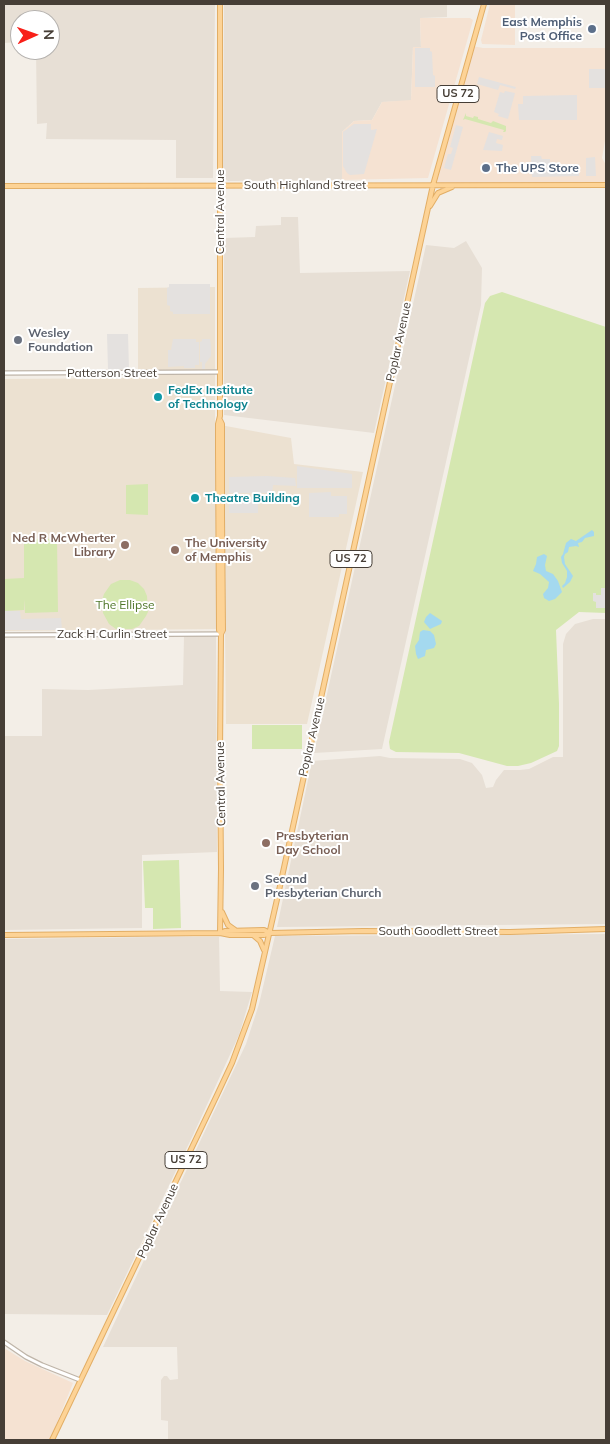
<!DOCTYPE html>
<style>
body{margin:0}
#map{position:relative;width:610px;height:1444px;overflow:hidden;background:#f3eee7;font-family:Mulish,sans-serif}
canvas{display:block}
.frame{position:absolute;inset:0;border:5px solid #463e36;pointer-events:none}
.north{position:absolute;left:10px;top:10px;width:50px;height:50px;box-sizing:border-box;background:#fff;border:1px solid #b5b2af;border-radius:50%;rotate:88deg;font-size:14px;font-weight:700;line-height:20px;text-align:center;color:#463e36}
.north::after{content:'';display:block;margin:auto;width:18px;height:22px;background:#f82019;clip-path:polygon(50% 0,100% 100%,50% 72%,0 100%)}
</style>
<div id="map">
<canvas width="610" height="1444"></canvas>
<div class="frame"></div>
<div class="north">N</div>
</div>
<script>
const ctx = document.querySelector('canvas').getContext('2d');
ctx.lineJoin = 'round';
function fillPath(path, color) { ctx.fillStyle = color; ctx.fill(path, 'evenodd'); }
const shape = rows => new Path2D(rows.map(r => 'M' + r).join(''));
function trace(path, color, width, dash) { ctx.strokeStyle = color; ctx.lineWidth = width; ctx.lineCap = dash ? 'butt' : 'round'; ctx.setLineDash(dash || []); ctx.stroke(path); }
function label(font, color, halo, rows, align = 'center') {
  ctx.font = font + ' Mulish,sans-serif'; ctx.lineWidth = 4; ctx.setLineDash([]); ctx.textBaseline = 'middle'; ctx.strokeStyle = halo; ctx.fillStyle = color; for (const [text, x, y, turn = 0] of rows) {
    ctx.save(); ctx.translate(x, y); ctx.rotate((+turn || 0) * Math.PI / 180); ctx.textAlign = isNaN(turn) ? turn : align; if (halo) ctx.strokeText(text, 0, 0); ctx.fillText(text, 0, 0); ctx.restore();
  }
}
fillPath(shape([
 [4,4,215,4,213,178,176,178,176,140,46,139,47,123,37,124,36,50,50,50,50,20,20,20,20,42,4,43],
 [224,4,447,4,447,17,420,18,421,47,413,47,411,101,382,102,372,120,354,121,342,132,342,180,228,181,224,178,223,170],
 [281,217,298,217,300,273,410,271,374,433,224,415,224,238,255,237,256,226,281,225],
 [466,241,482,268,481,305,382,749,314,753,426,245,454,248],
 [593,619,606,619,606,924,277,927,312,761,380,756,390,758,460,759,472,763,482,775,486,788,493,787,496,780,504,770,520,770,529,769,553,757,563,757,563,644,566,634,575,624],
 [184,636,216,636,217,852,142,855,142,928,4,930,4,736,42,736,42,689,88,690,183,685],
 [606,934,606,1440,168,1440,168,1421,161,1420,161,1380,164,1376,167,1376,170,1380,178,1379,177,1347,103,1347,246,1044,259,1004,275,936],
 [154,937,219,937,220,991,252,992,239,1035,194,1133,107,1315,4,1314,4,939]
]), '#e7dfd5');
fillPath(shape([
 [490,4,515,4,515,45,482,44,481,40],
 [420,18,470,18,473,20,428,178,342,180,342,132,354,121,372,120,382,102,411,100,413,47,421,47],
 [472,46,483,48,606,48,606,135,602,158,606,165,606,185,433,185],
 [4,1348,25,1361,73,1383,50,1440,4,1440]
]), '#f5e2d2');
fillPath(shape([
 [215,287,215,424,291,438,294,464,363,472,307,724,226,724,225,629,4,631,4,379,138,378,138,288]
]), '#ece1d1');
fillPath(shape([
 [466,113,466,116,473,118,474,116,478,117,478,119,491,123,493,121,506,126,506,131,505,132,503,132,504,130,465,119,463,120],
 [502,292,606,327,606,613,579,612,556,630,559,704,559,746,557,751,531,763,518,766,507,766,459,753,396,752,390,749,389,742,485,303,490,296],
 [148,484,148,515,126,514,126,485],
 [24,539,57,539,58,612,25,613,24,599,24,610,4,611,4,579,24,578],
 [120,580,130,580,138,583,144,589,147,596,148,612,146,616,139,626,132,629,116,629,109,624,103,613,102,600,104,594,111,584],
 [252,725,302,725,302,749,252,749],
 [179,860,181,928,153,929,153,908,145,908,143,861]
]), '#d5e7b0');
fillPath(shape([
 [415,48,430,48,430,51,432,52,433,75,435,76,435,87,415,87],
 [589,69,606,69,606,88,589,88],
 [479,77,516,87,515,89,500,85,498,90,477,84],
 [505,91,515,93,508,119,498,116,499,114,494,112,500,92,504,93],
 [577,95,577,120,519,120,518,104,523,104,523,96],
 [354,124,371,124,371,130,377,129,364,174,350,175,347,173,343,166,343,132],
 [456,125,463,127,451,170,444,168,448,154,451,154,453,148,450,147],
 [489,132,503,136,502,140,497,139,496,143,503,145,502,151,483,150],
 [531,156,541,156,542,159,550,159,550,166,562,166,562,164,579,164,579,176,532,177],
 [595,157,596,176,586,176,586,158],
 [169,284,210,284,210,314,173,314,173,312,170,311,170,306,167,305,167,288,169,287],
 [107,334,128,334,129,369,108,369],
 [173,339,196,339,196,342,199,342,199,365,195,365,195,368,184,368,184,366,168,367,168,350,171,350],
 [202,339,210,339,211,346,211,356,205,364,205,369,202,369,202,362,200,362,200,342,202,341],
 [297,466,352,474,352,488,297,488],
 [267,476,295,478,296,486,273,485,272,493,229,493,229,477],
 [331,492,331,496,347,496,347,514,339,514,339,517,309,517,309,493],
 [229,499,258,499,258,513,229,513],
 [601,588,606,588,606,608,596,608,596,602,593,601,593,593,596,593,596,595,601,595],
 [4,611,20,611,21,619,61,618,62,630,4,630]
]), '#e4e1df');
fillPath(shape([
 [592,530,594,532,594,536,585,538,582,542,578,543,579,547,576,546,569,547,568,552,565,554,564,557,565,564,573,576,570,582,563,588,562,586,565,583,567,577,567,571,562,563,561,557,563,554,566,543,571,539,576,541],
 [544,554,547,556,545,565,546,571,553,574,558,581,562,592,555,599,549,601,544,598,543,594,548,588,549,582,540,574,533,571,536,564,537,557],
 [430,613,442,621,441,624,430,629,424,622,426,617],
 [423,630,430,631,434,635,436,644,434,648,426,650,425,656,418,659,416,654,415,646,419,640,420,632]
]), '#a4d9ef');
const minor = shape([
 [4,373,220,372],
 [4,635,221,634],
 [4,1342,26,1357,42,1365,80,1380]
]);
const major = shape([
 [220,4,220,416,218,424,218,451,219,630,221,634,220,752,221,869,220,933],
 [4,186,606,185],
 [430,206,438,193,452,187],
 [220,420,222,424,222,516,223,630,221,634],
 [222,912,228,925,235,930],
 [221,933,225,931,264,930,270,933],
 [4,935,220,933,230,935,264,935,270,933,363,931,510,932,606,929],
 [253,935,260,941,264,950],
 [52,1440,217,1095,232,1063,252,1009,278,895,433,185,484,4]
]);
trace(minor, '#bfb5a9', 5.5);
trace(major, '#e2ae66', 6);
trace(minor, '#fff', 3);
trace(major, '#fdd396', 4);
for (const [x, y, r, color] of [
 [592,29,5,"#5c6f8a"],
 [486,168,5,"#5c6f8a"],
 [18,340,5,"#6b7280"],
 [158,397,5,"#0f9aa8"],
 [195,498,5,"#0f9aa8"],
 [125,545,5,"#8d6e63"],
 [175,550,5,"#8d6e63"],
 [266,843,5,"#8d6e63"],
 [255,886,5,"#6b7280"]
]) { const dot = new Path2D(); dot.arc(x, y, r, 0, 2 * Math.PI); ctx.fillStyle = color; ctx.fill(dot); trace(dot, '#fff', 2); }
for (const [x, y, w] of [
 [458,94,42],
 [351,559,42],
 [186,1160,42]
]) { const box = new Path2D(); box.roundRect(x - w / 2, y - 8.5, w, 17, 4); ctx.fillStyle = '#fff'; ctx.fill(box); trace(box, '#463e36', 1); }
label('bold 11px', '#463e36', null, [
 ["US 72",458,94],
 ["US 72",351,559],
 ["US 72",186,1160]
]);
label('bold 12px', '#4e5e75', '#fff', [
 ["East Memphis",582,22],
 ["Post Office",582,36],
 ["The UPS Store",496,168,"left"]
], 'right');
label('12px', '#463e36', '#fff', [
 ["South Highland Street",305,185],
 ["Central Avenue",220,212,-90],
 ["Poplar Avenue",399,342,-78],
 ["Patterson Street",112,373],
 ["Zack H Curlin Street",112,634],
 ["Poplar Avenue",312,737,-77],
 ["Central Avenue",221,784,-91],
 ["South Goodlett Street",438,931],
 ["Poplar Avenue",158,1221,-65]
]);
label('bold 12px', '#5b616d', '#fff', [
 ["Wesley",28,333],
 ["Foundation",28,347],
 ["Second",265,879],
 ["Presbyterian Church",265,893]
], 'left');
label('bold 12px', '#0d838f', '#fff', [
 ["FedEx Institute",168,390],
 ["of Technology",168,404],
 ["Theatre Building",205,498]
], 'left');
label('bold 12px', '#785e54', '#fff', [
 ["Ned R McWherter",115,538,"right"],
 ["Library",115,552,"right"],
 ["The University",185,543],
 ["of Memphis",185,557],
 ["Presbyterian",276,836],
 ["Day School",276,850]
], 'left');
label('12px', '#50772a', '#fff', [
 ["The Ellipse",125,605]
]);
</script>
